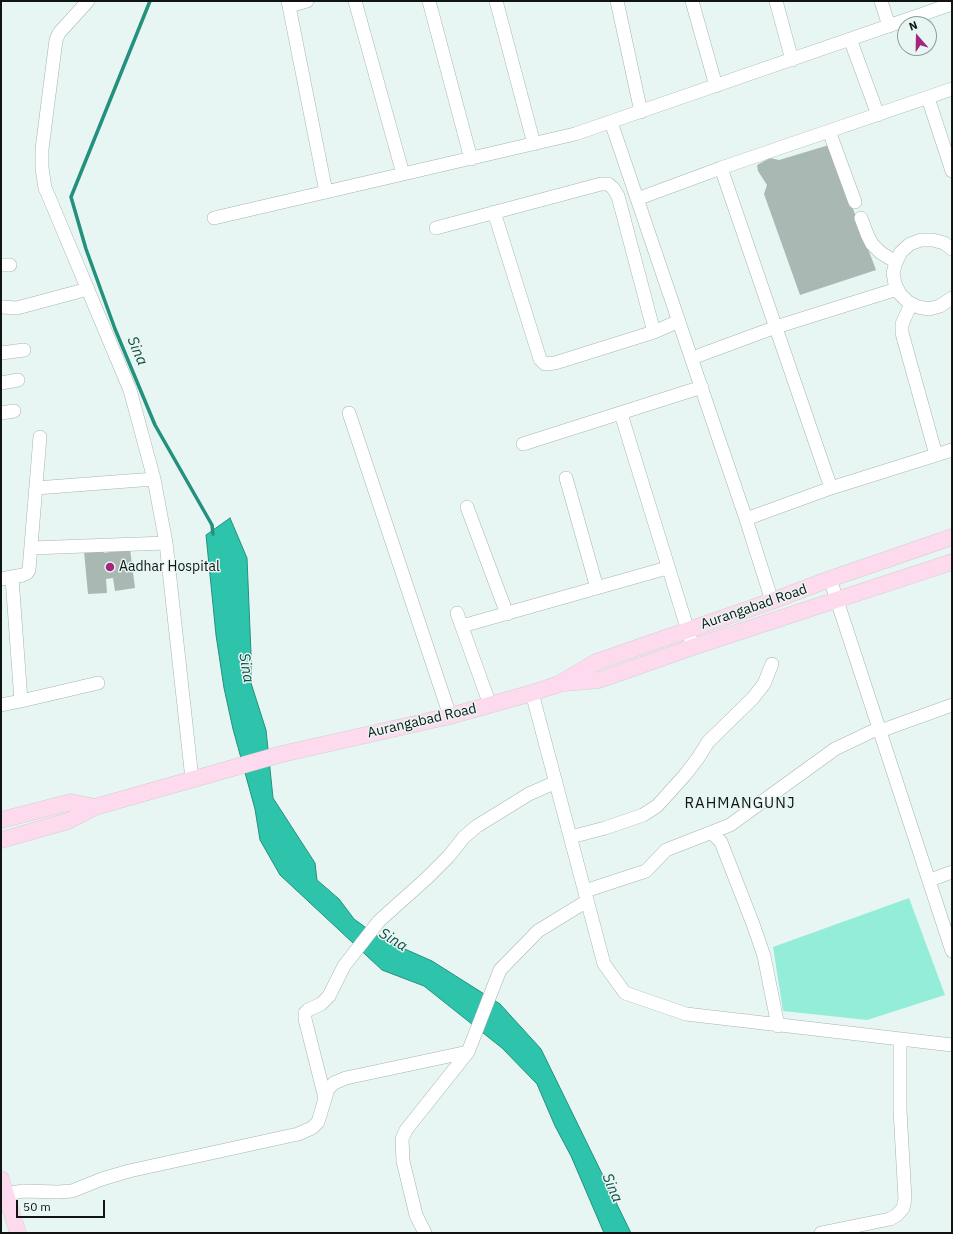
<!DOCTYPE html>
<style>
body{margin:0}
#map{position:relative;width:953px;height:1234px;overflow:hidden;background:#e7f6f2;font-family:"IBM Plex Sans",sans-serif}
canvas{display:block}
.frame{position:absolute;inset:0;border:2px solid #101514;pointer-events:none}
.north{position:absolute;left:897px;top:16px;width:40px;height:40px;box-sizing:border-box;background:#e7f6f2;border:1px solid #919c99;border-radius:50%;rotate:340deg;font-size:11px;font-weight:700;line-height:16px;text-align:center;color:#101514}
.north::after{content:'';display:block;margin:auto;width:14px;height:18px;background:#a2277d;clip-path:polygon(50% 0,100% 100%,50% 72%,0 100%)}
.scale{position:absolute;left:16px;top:1200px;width:89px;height:18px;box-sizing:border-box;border:2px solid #101514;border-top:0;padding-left:5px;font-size:12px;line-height:14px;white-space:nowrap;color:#101514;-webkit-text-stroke:3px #e7f6f2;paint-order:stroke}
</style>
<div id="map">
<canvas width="953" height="1234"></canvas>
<div class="frame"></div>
<div class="north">N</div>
<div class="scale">50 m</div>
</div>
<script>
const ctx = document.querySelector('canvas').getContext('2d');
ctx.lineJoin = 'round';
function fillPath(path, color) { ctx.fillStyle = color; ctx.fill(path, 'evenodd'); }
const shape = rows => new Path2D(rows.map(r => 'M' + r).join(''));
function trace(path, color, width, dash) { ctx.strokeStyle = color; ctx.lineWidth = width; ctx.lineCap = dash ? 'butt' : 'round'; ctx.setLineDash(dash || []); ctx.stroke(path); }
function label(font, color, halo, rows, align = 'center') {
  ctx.font = font + ' "IBM Plex Sans",sans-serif'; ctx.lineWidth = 3; ctx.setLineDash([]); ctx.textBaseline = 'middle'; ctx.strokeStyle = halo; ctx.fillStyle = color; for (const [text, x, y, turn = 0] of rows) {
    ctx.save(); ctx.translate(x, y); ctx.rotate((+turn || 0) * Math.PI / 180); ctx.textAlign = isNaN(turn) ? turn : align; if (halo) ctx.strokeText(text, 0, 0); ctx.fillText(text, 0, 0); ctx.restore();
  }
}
fillPath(shape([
 [909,898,945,995,867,1020,783,1011,773,947]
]), '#94edd9');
const water = shape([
 [230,518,247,558,251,654,251,683,266,730,273,798,315,863,317,880,339,899,354,919,380,938,432,961,500,1004,541,1049,631,1233,604,1233,571,1156,555,1126,537,1084,502,1048,424,986,382,970,280,875,260,840,255,809,233,729,224,688,216,635,206,535,230,518]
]);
fillPath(water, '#2dc4ab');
trace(water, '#24907e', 1);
trace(shape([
 [150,1,71,197,86,249,115,329,155,425,212,525,213,534]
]), '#24907e', 3.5);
fillPath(shape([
 [829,145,876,270,800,295,764,194,767,185,758,171,757,165,770,158,779,160],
 [130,549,135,588,115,591,113,578,106,579,107,593,88,594,84,551,104,550,104,553]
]), '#aab8b4');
const minor = shape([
 [88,1,59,33,56,40,42,149,42,168,45,188,49,197,130,390,154,479,166,543,192,779],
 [288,1,326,192],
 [355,1,403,174],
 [429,1,471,159],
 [496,1,534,144],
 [617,1,641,112],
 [692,1,716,86],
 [776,1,792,60],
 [881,1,889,26],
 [289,6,307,1],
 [850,39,878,115],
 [952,89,721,168,831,488,952,450],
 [928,98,952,171],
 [611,122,746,519,772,601],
 [829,131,855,202],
 [637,199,721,168],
 [494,212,540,359,545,364,555,363,654,332,679,321],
 [214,218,575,134,952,4],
 [861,218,867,234,872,244,881,253,896,262],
 [436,228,601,184,608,184,613,188,618,196,654,332],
 [952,249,944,243,933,240,921,240,910,244,901,252,896,262,893,273,895,284,900,294,908,302,918,307,929,309,940,306,952,298],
 [1,265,10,265],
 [911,304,902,324,902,333,936,455],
 [1,307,17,308,88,289],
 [1,353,24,350],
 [692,358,776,327,897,289],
 [1,383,18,380],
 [1,413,14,411],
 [349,413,450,716],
 [621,414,693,647],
 [523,444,702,387],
 [566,478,597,588],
 [36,488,154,479],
 [467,507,507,614],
 [746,519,831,488],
 [31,548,166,543],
 [12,578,21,701],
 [1,579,23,575,27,573,29,570,40,437],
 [830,579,952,951],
 [457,613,490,705],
 [462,626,667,568],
 [532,693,604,964,625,993,686,1014,952,1045],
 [1,705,21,701,98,683],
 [880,731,952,705],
 [712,833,721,842,753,924,764,956,778,1026],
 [571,837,605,828,643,815,657,806,685,775,698,758,708,742,753,698,764,684,772,664],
 [930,880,952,872],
 [585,891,646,871,666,850,730,825,835,749,879,728],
 [325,1098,305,1019,305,1013,308,1010,321,1004,329,996,344,966,379,921,427,878,449,856,464,837,477,826,529,794,556,782],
 [6,1194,23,1191,58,1192,72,1191,102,1179,129,1171,298,1134,312,1128,318,1122,328,1089,334,1083,346,1078,468,1052,500,970,538,931,587,901],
 [425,1233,416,1215,403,1161,402,1139,406,1130,468,1052],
 [821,1233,890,1219,897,1215,903,1208,905,1199,900,1110,900,1040]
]);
const major = shape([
 [565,683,599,680,693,647,952,562],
 [1,820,71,802,95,807],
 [1,840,68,821,95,807,282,754,450,716,532,693,559,684,596,662,772,601,830,579,952,537],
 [1,1179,18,1233]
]);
trace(minor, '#a7b5b1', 14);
trace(major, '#cfd0d0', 17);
trace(minor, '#fff', 13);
trace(major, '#fedaef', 16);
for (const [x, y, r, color] of [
 [110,567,5,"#a2277d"]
]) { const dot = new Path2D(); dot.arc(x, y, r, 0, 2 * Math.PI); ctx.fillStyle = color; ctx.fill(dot); trace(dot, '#e7f6f2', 1.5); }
label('14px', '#101514', '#e7f6f2', [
 ["Aadhar Hospital",119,567]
], 'left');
label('14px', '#101514', '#e7f6f2', [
 ["Aurangabad Road",754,607,-19],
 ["Aurangabad Road",422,721,-13]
]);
label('italic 15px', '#0d4b40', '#e7f6f2', [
 ["Sina",137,351,67],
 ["Sina",246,668,80],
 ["Sina",393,940,31],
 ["Sina",612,1188,67]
]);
ctx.letterSpacing = '1px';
label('15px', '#101514', '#e7f6f2', [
 ["RAHMANGUNJ",740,804]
]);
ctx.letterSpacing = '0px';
</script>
